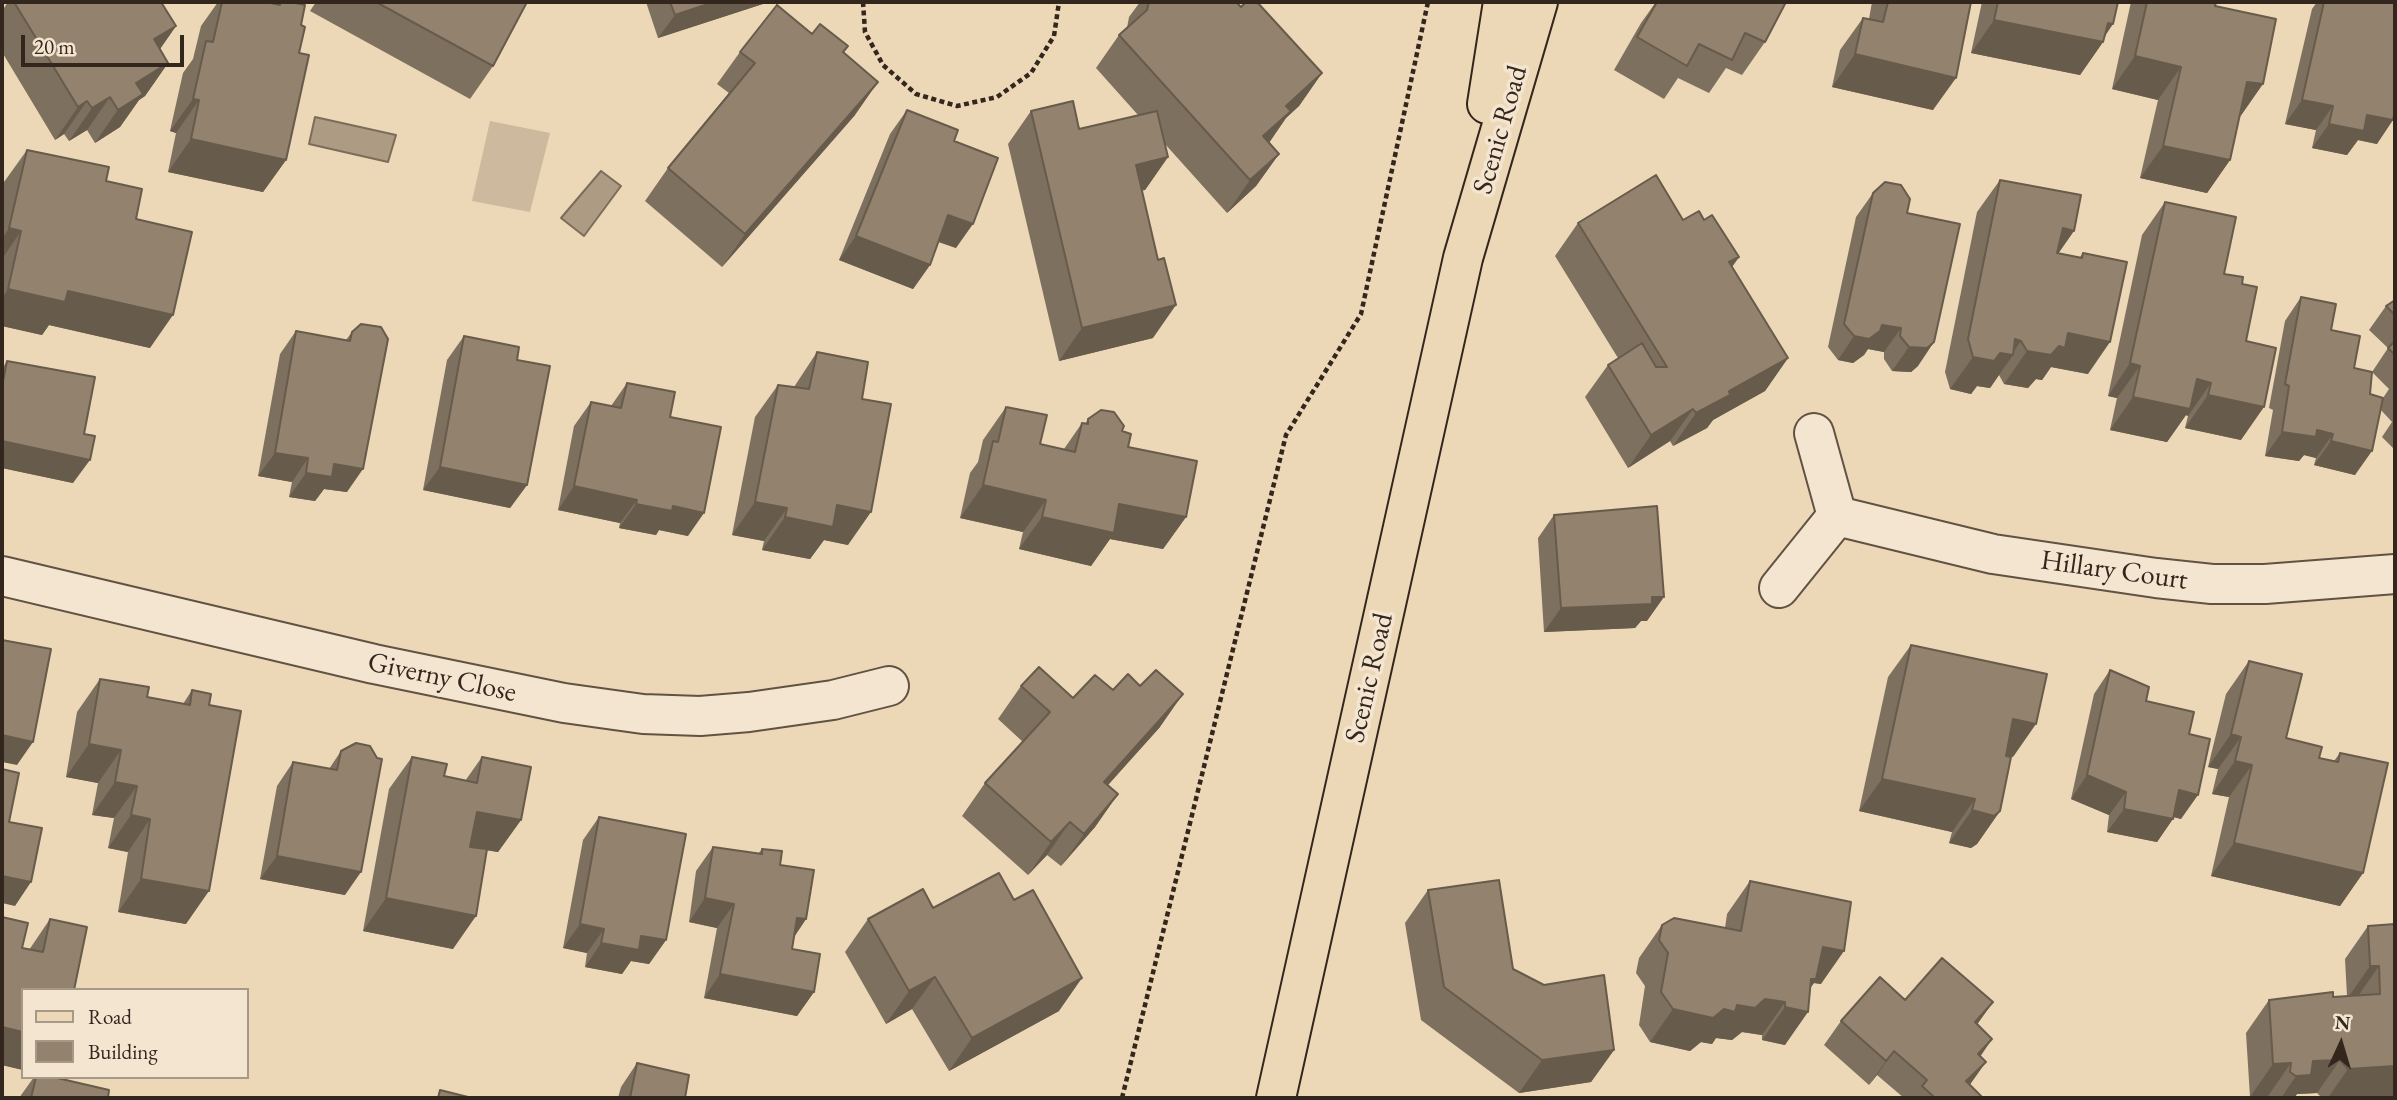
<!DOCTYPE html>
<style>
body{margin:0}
#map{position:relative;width:2397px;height:1100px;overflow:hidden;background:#ecd7b7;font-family:"EB Garamond",serif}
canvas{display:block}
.frame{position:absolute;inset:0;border:4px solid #33261d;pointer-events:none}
.legend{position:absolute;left:21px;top:988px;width:228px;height:91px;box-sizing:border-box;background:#f3e5d0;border:2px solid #a69988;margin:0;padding:9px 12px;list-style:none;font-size:21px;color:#33261d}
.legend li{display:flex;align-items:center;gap:14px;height:35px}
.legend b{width:35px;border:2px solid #a69988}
.north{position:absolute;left:2306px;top:1009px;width:70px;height:70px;-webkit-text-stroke:5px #f3e5d0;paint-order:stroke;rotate:4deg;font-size:19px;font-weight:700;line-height:28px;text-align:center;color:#33261d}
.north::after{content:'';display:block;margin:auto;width:24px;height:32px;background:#33261d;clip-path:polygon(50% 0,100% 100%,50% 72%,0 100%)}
.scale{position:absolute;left:21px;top:35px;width:163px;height:32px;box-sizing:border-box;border:4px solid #33261d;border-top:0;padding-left:9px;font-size:21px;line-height:24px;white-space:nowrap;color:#33261d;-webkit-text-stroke:5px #f3e5d0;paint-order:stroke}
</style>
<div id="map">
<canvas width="2397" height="1100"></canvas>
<div class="frame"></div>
<ul class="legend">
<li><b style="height:9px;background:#ecd7b7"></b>Road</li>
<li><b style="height:19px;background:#93826d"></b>Building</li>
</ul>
<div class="north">N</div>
<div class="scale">20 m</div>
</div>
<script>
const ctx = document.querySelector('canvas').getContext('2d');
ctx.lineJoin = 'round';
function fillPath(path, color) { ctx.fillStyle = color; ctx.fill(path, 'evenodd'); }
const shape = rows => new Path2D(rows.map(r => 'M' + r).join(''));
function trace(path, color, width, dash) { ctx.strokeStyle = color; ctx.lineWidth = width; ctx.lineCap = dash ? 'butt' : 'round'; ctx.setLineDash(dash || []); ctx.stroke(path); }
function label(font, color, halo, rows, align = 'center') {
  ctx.font = font + ' "EB Garamond",serif'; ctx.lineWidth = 7; ctx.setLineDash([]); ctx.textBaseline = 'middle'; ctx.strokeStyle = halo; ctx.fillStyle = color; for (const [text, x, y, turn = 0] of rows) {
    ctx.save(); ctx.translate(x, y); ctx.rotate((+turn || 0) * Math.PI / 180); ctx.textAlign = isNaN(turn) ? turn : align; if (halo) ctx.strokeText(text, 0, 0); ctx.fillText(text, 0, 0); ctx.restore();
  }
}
fillPath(shape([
 [490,121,550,133,530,212,472,201]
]), '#cdb99d');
const water = shape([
 [315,117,396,135,388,162,309,144,315,117],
 [601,171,621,186,584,236,561,218,601,171]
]);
fillPath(water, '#ad9b83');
trace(water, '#7c6c5a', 2);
const minor = shape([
 [1814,433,1837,516],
 [1837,516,1993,554,2156,578,2212,584,2265,584,2395,574],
 [2,576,374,664,564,703,643,714,700,716,749,712,833,700,889,686],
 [1779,588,1837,516]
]);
const major = shape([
 [1487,104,1503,2],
 [1276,1098,1463,258,1538,2]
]);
trace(minor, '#615244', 42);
trace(major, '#33261d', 42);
trace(shape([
 [863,2,865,32,883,65,916,94,957,106,997,97,1031,73,1054,36,1059,2],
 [1122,1098,1286,435,1361,314,1428,2]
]), '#33261d', 4.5, [5, 3.5]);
trace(minor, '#f3e5d0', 38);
trace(major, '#ecd7b7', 38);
fillPath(shape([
 [8,2,161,2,176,26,160,49,168,63,145,96,139,100,120,127,95,143,87,130,69,141,64,134,55,140,2,52,2,11],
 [218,2,266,2,277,4,279,2,291,2,301,25,299,53,286,160,263,192,168,172,176,133,170,131,183,73,193,59,201,26],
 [316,2,527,2,493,66,470,99,310,11],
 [646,2,769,2,658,38],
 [1140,2,1236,2,1241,7,1322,73,1299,106,1286,118,1269,143,1279,154,1256,186,1227,213,1165,144,1168,157,1145,190,1142,190,1153,338,1059,361,1008,144,1031,111,1079,129,1138,115,1096,68,1119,35,1127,28,1129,17],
 [1656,2,1786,2,1765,42,1742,75,1726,68,1709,93,1678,78,1664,99,1614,70,1641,23],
 [1872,2,1971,2,1933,110,1832,87,1840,50,1863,18,1869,19],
 [1982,2,2118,2,2103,42,2080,75,1971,53],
 [2131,2,2216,2,2215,6,2239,117,2230,160,2207,193,2140,178,2158,100,2112,89],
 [2317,2,2395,2,2377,144,2358,140,2347,155,2312,148,2316,130,2285,124,2312,9],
 [812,34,844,53,855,115,722,267,645,201,668,168,729,93,717,84,740,52],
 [907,110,954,141,956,248,938,242,930,265,913,289,839,260,890,134],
 [27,150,106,181,136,219,150,348,49,325,42,335,2,326,2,191,4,182],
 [2000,180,2059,253,2080,257,2083,253,2088,374,2051,367,2042,380,2036,379,2028,388,2004,384,1999,375,1990,388,1977,386,1971,394,1950,389,1945,372,1977,212],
 [1873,193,1907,213,1918,366,1911,372,1892,371,1884,359,1884,352,1868,349,1864,355,1853,363,1838,360,1828,347,1856,217],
 [2165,202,2224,274,2242,284,2246,341,2241,440,2185,428,2188,416,2186,415,2167,442,2110,430,2117,398,2108,396,2142,235],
 [1704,220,1739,257,1732,267,1788,358,1765,391,1713,420,1707,428,1673,446,1670,441,1628,468,1585,397,1608,365,1618,358,1555,256,1578,223],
 [2301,297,2331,330,2354,368,2372,372,2388,348,2369,330,2386,306,2395,300,2395,450,2382,437,2392,422,2381,410,2355,475,2314,465,2316,458,2304,455,2299,461,2265,456,2273,410,2269,408,2285,321],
 [2372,372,2389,389,2383,398,2370,394],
 [296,331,346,340,352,332,347,492,324,489,315,501,289,497,292,482,258,476,280,354],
 [464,336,517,360,527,485,510,508,423,490,447,360],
 [817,352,862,399,848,545,824,540,810,559,762,550,764,541,732,535,755,417,778,385,794,387],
 [7,361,84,434,73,483,2,468,2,369],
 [627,383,670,417,688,536,659,530,656,535,619,528,620,523,558,510,574,426,591,402,611,406],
 [1006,407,1040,444,1064,449,1082,423,1085,424,1088,419,1122,431,1128,447,1186,517,1163,549,1110,539,1091,566,1019,549,1023,532,960,518,970,473,978,462,983,440],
 [1554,515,1647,621,1641,621,1635,628,1544,632,1538,538],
 [1911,645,2013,757,2006,755,2000,811,1977,844,1971,848,1949,843,1952,832,1859,811,1888,677],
 [2249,661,2286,738,2319,758,2334,761,2340,753,2363,873,2340,906,2211,876,2229,797,2212,794,2218,769,2208,767,2226,694],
 [2110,670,2146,701,2189,734,2181,819,2174,817,2157,842,2107,832,2109,815,2071,799,2094,694],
 [100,679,147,697,183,704,192,690,209,705,186,924,118,912,128,852,108,848,114,818,92,815,98,783,66,777,77,712],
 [1021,686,1073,698,1113,690,1160,727,1108,785,1118,794,1095,827,1061,866,1047,855,1028,875,962,816,985,783,1023,742,998,719],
 [341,751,345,895,260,879,277,786,293,762,329,769],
 [412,757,444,776,465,781,482,757,521,820,498,852,486,850,453,949,363,931,389,789],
 [599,817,666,940,649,964,631,961,622,974,585,967,587,953,563,948,583,840],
 [713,847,758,854,762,849,780,865,806,919,794,937,792,949,814,992,797,1016,704,998,717,928,689,922,696,871],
 [1750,881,1821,984,1814,983,1810,988,1785,1045,1762,1040,1762,1035,1742,1032,1732,1040,1716,1038,1712,1044,1701,1042,1690,1051,1650,1042,1639,1025,1645,986,1636,973,1639,958,1662,925,1725,928,1727,914],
 [1428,890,1513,969,1614,1050,1591,1082,1519,1093,1421,1020,1405,923],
 [933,908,1059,1011,949,1071,912,1009,886,1024,845,952,868,919],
 [2,917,22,948,29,950,50,919,23,1070,2,1065],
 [2395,924,2383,1098,2322,1098,2317,1093,2297,1094,2294,1098,2268,1098,2268,1096,2250,1097,2246,1033,2269,1000,2347,996,2345,959,2368,926],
 [1905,1000,1993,1002,1977,1024,1980,1056,1970,1085,1983,1098,1904,1098,1877,1075,1869,1085,1824,1045,1841,1021],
 [637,1063,685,1098,618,1098,621,1087],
 [34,1077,53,1077,108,1098,19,1098]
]), '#7e705e');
fillPath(shape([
 [714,2,769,2,658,38,675,15],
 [1994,20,2108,23,2113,24,2101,42,2103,42,2080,75,1971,53],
 [176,26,153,59,154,39],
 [1855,54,1956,78,1933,110,1832,87],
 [2135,56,2181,67,2158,100,2112,89],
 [168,63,145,96,139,100,120,127,95,143,136,83],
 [1322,73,1299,106,1286,118,1268,144,1263,136,1286,106],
 [878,82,855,115,722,267,745,234],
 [2247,82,2263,84,2240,117],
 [110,97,87,130,69,141,92,108],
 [193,99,199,100,176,133,170,131],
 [2302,100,2333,106,2316,130,2285,124],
 [87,101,64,134,55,140,78,107],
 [2367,115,2393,120,2377,144,2358,140,2347,155,2312,148,2329,124],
 [191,139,286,160,263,192,168,172],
 [2163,146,2230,160,2207,193,2140,178],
 [1279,154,1256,186,1227,213,1250,180],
 [1168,157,1145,190,1113,197,1136,165],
 [948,215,973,224,956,248,932,239],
 [9,228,21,231,2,259,2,239],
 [2063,228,2074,231,2051,264],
 [856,236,930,265,913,289,839,260],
 [1739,257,1716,289,1729,262],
 [8,289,68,291,173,315,150,348,49,325,42,335,2,326,2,299],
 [1176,305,1153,338,1059,361,1082,328],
 [1882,325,1901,328,1884,352,1868,349,1864,355,1853,363,1838,360,1854,336],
 [2068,333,2110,342,2088,374,2051,367,2042,380,2036,379,2028,388,2004,384,2027,351],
 [2015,339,2021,341,2011,355,2013,355,1990,388,1977,386,1971,394,1950,389,1973,357,2000,353],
 [1934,342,1918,366,1911,372,1892,371,1909,347],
 [1788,358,1765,391,1713,420,1707,428,1673,446,1696,413,1729,391],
 [2130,363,2140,366,2117,398,2108,396],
 [2197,379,2211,383,2188,416,2186,415,2167,442,2110,430,2133,397],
 [2208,395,2264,407,2241,440,2185,428],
 [1693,409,1670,441,1628,468,1651,435],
 [2317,430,2333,434,2316,458,2304,455,2299,461,2265,456,2282,432],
 [2,441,90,460,73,483,2,468],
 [2331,441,2372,451,2355,475,2314,465],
 [275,453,308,458,292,482,258,476],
 [334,464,363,469,347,492,324,489,315,501,289,497,306,473],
 [440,467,527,485,510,508,423,490],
 [983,485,1046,500,1023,532,960,518],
 [574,486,637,500,620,523,558,510],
 [755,502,787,508,764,541,732,535],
 [636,504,673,506,704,513,688,536,659,530,656,535,619,528],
 [1119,504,1186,517,1163,549,1110,539,1091,566,1019,549,1042,517],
 [837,505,871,512,848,545,824,540,810,559,762,550,785,517],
 [1652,597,1664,597,1647,621,1641,621,1635,628,1544,632,1561,608],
 [1183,694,1160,727,1081,815,1104,782],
 [2013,719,2036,724,2013,757,1990,752],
 [2231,734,2241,737,2218,769,2208,767],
 [2,735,33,742,17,765,2,762],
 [89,744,121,750,98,783,66,777],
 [2235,761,2252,765,2229,797,2212,794],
 [2087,775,2126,792,2109,815,2071,799],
 [1882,779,1975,799,1952,832,1859,811],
 [115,782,137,786,114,818,92,815],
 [2179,790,2198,795,2181,819,2162,814],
 [1118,794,1095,827,1061,866,1084,834],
 [2124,809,2173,819,2157,842,2107,832],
 [1972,810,2000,811,1977,844,1971,848,1949,843],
 [477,812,521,820,498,852,454,845],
 [131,815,150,819,128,852,108,848],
 [1070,822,1047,855,1028,875,1051,842],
 [2234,843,2363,873,2340,906,2211,876],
 [277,856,361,872,345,895,260,879],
 [2,876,31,882,15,906,2,903],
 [141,879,209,891,186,924,118,912],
 [386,898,476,916,453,949,363,931],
 [705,898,734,904,717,928,689,922],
 [797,918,806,919,790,943],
 [580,924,604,929,587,953,563,948],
 [641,936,666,940,649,964,631,961,622,974,585,967,601,943],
 [1823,947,1844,951,1821,984,1814,983,1795,1009,1808,1012,1785,1045,1762,1040,1785,1007],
 [2370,966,2379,966,2356,999,2347,999],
 [720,974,814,992,797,1016,704,998],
 [935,977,912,1009,886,1024,909,991],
 [1082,978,1059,1011,949,1071,972,1038],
 [1765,999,1785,1002,1762,1035,1742,1032,1732,1040,1716,1038,1712,1044,1701,1042,1690,1051,1650,1042,1673,1009,1724,1009,1737,1005],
 [1993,1002,1976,1026,1975,1022],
 [2,1027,23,1032,23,1070,2,1065],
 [1992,1039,1976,1063,1978,1054],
 [1614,1050,1591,1082,1519,1093,1542,1060],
 [1894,1051,1877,1075,1869,1085,1886,1061],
 [2340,1060,2317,1093,2297,1094,2294,1098,2281,1098,2296,1076,2313,1061],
 [1986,1062,1969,1086,1966,1081],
 [2291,1063,2268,1096,2250,1097,2273,1064],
 [2395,1066,2395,1097,2328,1098,2348,1069]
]), '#675b4c');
const building = shape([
 [14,2,161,2,176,26,154,39,168,63,136,83,143,94,118,110,110,97,92,108,87,101,78,107,14,2],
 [222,2,266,2,280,5,280,2,291,2,305,5,301,25,305,27,299,53,309,55,286,160,191,139,199,100,193,99,206,41,213,42,222,2],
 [376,2,527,2,493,66,376,2],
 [670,2,714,2,675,15,670,2],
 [1149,2,1236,2,1241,7,1246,2,1257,2,1322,73,1286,106,1291,111,1263,136,1279,154,1250,180,1119,35,1147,10,1149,2],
 [1657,2,1786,2,1765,42,1745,33,1732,60,1699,44,1687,66,1637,37,1657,2],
 [1888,2,1971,2,1956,78,1855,54,1863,18,1883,22,1888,2],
 [1998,2,2118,2,2113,24,2108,23,2103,42,1994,20,1998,2],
 [2147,2,2216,2,2215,6,2276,19,2263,84,2247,82,2230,160,2163,146,2181,67,2135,56,2147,2],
 [2324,2,2395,2,2395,111,2393,120,2367,115,2364,131,2329,124,2333,106,2302,100,2324,2],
 [777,5,812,34,820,24,848,46,843,52,878,82,745,234,668,168,755,63,740,52,777,5],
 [1073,101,1079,129,1157,111,1168,157,1136,165,1158,260,1164,258,1176,305,1082,328,1031,111,1073,101],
 [907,110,958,130,954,141,998,158,973,224,948,215,930,265,856,236,907,110],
 [27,150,109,167,106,181,142,189,136,219,192,232,173,315,68,291,65,302,8,289,21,231,9,228,27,150],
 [1656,175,1683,220,1699,211,1704,220,1712,215,1739,257,1729,262,1788,358,1729,391,1730,395,1696,413,1693,409,1651,435,1608,365,1642,343,1656,367,1667,367,1578,223,1656,175],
 [2000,180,2081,195,2074,231,2063,228,2057,253,2082,258,2083,253,2127,262,2110,342,2068,333,2065,348,2059,346,2051,355,2027,351,2021,341,2015,339,2013,355,2000,353,1994,361,1973,357,1968,339,2000,180],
 [1885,182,1901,185,1910,199,1907,213,1960,224,1934,342,1927,348,1909,347,1900,336,1901,328,1882,325,1880,331,1869,339,1854,336,1844,324,1873,193,1885,182],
 [2165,202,2236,217,2224,274,2243,277,2242,284,2257,287,2246,341,2276,348,2264,407,2208,395,2211,383,2197,379,2190,409,2133,397,2140,366,2130,363,2165,202],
 [2301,297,2336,304,2331,330,2360,336,2354,368,2372,372,2370,394,2383,398,2372,451,2331,441,2333,434,2317,430,2316,437,2282,432,2289,386,2285,384,2301,297],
 [2395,300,2395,315,2386,306,2395,300],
 [361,324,381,327,388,339,363,469,334,464,332,477,306,473,308,458,275,453,296,331,350,341,352,332,361,324],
 [464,336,519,347,517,360,550,366,527,485,440,467,464,336],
 [2395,341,2395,355,2388,348,2395,341],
 [817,352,868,362,862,399,891,404,871,512,837,505,833,527,785,517,787,508,755,502,778,385,809,389,817,352],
 [7,361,95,377,84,434,95,436,90,460,2,441,2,386,7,361],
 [627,383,675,392,670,417,721,427,704,513,673,506,672,511,636,504,637,500,574,486,591,402,621,408,627,383],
 [1006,407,1047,415,1040,444,1075,452,1082,423,1088,424,1088,419,1101,410,1114,412,1124,426,1122,431,1131,434,1128,447,1197,461,1186,517,1119,504,1114,533,1042,517,1046,500,983,485,993,441,998,442,1006,407],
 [1657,506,1664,597,1652,597,1652,604,1561,608,1554,515,1657,506],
 [2,640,51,649,33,742,2,735,2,640],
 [1911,645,2047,674,2036,724,2013,719,2006,756,2011,757,2000,811,1994,816,1972,810,1975,799,1882,779,1911,645],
 [2249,661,2302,674,2286,738,2322,747,2319,758,2338,762,2340,753,2388,763,2363,873,2234,843,2252,765,2235,761,2241,737,2231,734,2249,661],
 [1039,667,1073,698,1095,675,1113,690,1128,674,1140,686,1156,670,1183,694,1104,782,1118,794,1084,834,1070,822,1051,842,985,783,1050,712,1021,686,1039,667],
 [2110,670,2149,687,2146,701,2194,712,2189,734,2210,739,2198,795,2179,790,2173,819,2124,809,2126,792,2087,775,2110,670],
 [100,679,149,687,147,697,190,705,192,690,211,694,209,705,241,711,209,891,141,879,150,819,131,815,137,786,115,782,121,750,89,744,100,679],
 [356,743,370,746,377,758,382,759,361,872,277,856,293,762,337,770,341,751,356,743],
 [412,757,447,764,444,776,477,783,482,757,531,767,521,820,477,812,470,847,487,849,476,916,386,898,412,757],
 [2,769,19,773,9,822,42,828,31,882,2,876,2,769],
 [599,817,686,834,666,940,641,936,639,950,601,943,604,929,580,924,599,817],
 [713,847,762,854,762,849,782,851,780,865,814,870,806,919,797,918,792,949,820,954,814,992,720,974,734,904,705,898,713,847],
 [999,873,1014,900,1033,890,1082,978,972,1038,935,977,909,991,868,919,923,889,933,908,999,873],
 [1499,880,1513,969,1544,985,1604,975,1614,1050,1542,1060,1444,987,1428,890,1499,880],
 [1750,881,1851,902,1844,951,1823,947,1816,979,1811,979,1808,1012,1785,1007,1785,1002,1765,999,1755,1008,1737,1005,1735,1012,1724,1009,1713,1018,1673,1009,1661,992,1668,953,1659,940,1662,925,1674,918,1741,931,1750,881],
 [2,917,28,923,22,948,43,952,50,919,87,927,74,990,23,990,23,1032,2,1027,2,917],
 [2395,924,2395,1066,2348,1069,2340,1060,2313,1061,2311,1075,2296,1076,2290,1072,2291,1063,2273,1064,2269,1000,2333,992,2333,997,2380,994,2379,966,2370,966,2368,926,2395,924],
 [1942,958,1993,1002,1975,1022,1992,1039,1978,1054,1986,1062,1966,1081,1983,1098,1935,1098,1922,1086,1927,1080,1894,1051,1886,1061,1841,1021,1880,977,1905,1000,1942,958],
 [637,1063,689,1075,685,1098,630,1098,637,1063],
 [36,1077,53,1077,109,1090,108,1098,31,1098,36,1077],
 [440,1090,472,1098,438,1098,440,1090]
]);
fillPath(building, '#93826d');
trace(building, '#675b4c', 2);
label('28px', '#33261d', '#f3e5d0', [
 ["Scenic Road",1501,130,-74],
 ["Hillary Court",2114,571,8],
 ["Giverny Close",442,678,12],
 ["Scenic Road",1370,678,-77]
]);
</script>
